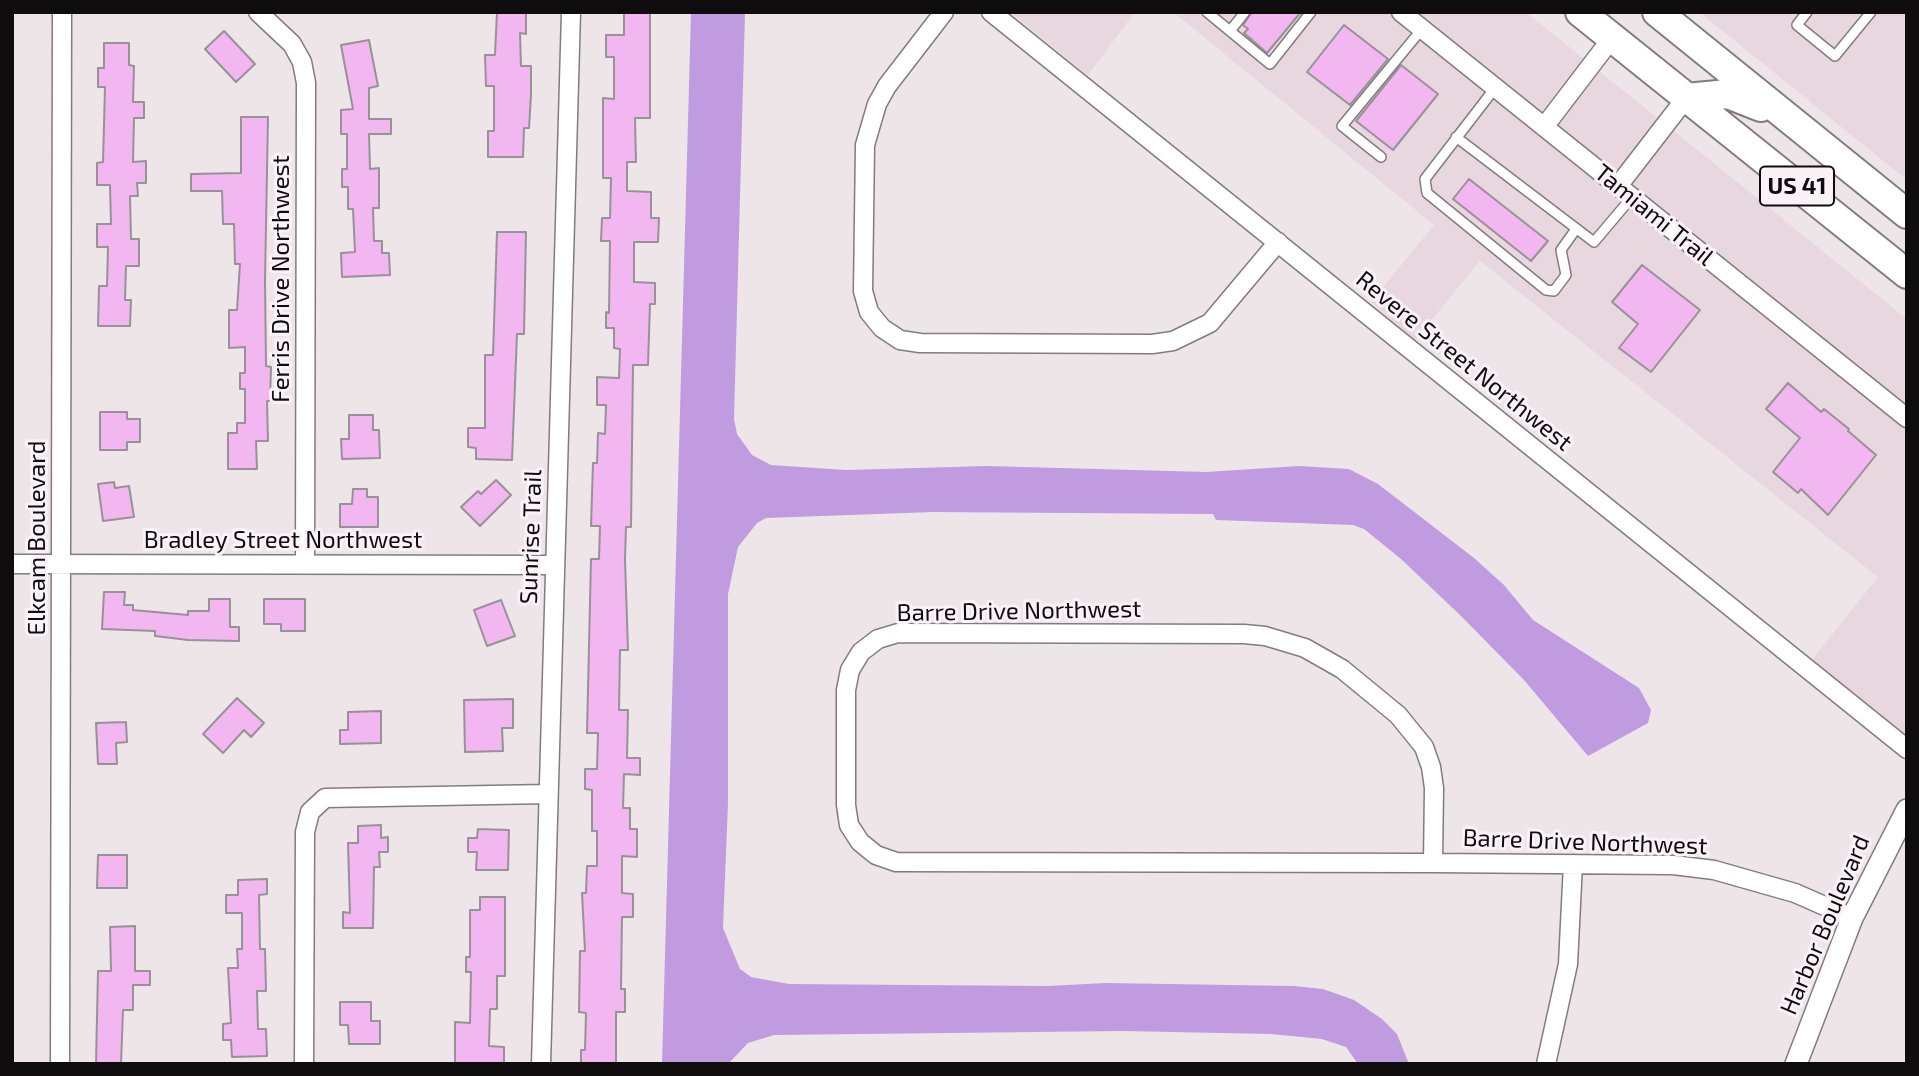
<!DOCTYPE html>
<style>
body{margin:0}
#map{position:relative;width:1919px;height:1076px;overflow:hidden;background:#eee5e9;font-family:"Exo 2",sans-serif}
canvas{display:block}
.frame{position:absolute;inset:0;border:14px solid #0f0c0e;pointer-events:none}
</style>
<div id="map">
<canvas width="1919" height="1076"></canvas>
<div class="frame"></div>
</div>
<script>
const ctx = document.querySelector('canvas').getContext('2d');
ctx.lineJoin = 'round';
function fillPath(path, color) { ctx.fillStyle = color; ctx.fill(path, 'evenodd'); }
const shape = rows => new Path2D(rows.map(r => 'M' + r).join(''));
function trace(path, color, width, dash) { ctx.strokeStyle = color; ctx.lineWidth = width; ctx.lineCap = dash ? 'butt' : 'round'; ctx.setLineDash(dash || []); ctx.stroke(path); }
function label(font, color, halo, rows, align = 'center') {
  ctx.font = font + ' "Exo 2",sans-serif'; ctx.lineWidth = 6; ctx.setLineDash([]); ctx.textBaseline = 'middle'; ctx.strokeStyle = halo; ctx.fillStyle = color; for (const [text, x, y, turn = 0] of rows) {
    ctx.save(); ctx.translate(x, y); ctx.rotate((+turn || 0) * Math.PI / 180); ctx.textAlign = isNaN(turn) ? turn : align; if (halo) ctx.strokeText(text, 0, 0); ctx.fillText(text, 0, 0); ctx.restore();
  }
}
fillPath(shape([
 [1010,12,1135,12,1088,75],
 [1173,12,1526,12,1907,319,1907,735,1812,660,1878,577,1480,261,1415,340,1371,302,1434,225],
 [1699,12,1907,12,1907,180]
]), '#e8d7df');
fillPath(shape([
 [691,12,745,12,734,419,737,434,752,455,771,465,846,470,987,466,1206,472,1299,466,1349,469,1378,484,1474,558,1504,585,1533,620,1639,688,1651,710,1648,723,1588,756,1524,680,1461,616,1401,559,1364,529,1353,525,1216,520,1213,514,933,512,766,518,757,523,738,547,728,594,728,803,723,928,740,969,751,977,789,984,1047,986,1106,983,1294,986,1323,989,1354,1000,1382,1019,1397,1034,1409,1064,1358,1064,1346,1047,1322,1039,1271,1034,1123,1031,774,1035,748,1043,728,1064,662,1064]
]), '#c09bdf');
const building = shape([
 [497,12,526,12,526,34,520,33,521,66,531,66,531,95,529,128,524,128,523,157,488,157,488,131,494,131,494,86,486,86,485,55,495,55,497,12],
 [624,12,650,12,650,118,635,118,636,162,627,162,627,191,651,192,651,218,659,218,658,242,634,242,634,282,655,283,655,304,650,304,648,365,633,365,631,527,626,527,625,560,628,650,620,650,619,710,628,710,627,758,640,758,640,775,624,774,623,808,630,808,630,829,637,829,637,857,622,856,622,893,633,894,633,917,622,917,621,989,625,989,625,1012,616,1012,616,1064,581,1064,581,1050,585,1050,586,1013,579,1012,580,951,585,951,582,893,586,893,587,866,597,866,597,831,592,831,592,790,585,789,585,769,597,769,598,733,587,733,591,559,599,559,600,526,591,526,593,463,597,463,598,433,605,434,606,405,597,405,597,377,619,378,620,349,614,348,614,328,606,328,606,312,609,313,610,241,601,241,602,218,610,218,611,178,603,178,603,98,614,99,614,57,606,57,606,35,624,35,624,12],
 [1252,12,1301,12,1267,53,1244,33,1248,29,1243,25,1252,12],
 [1344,25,1388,59,1350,105,1307,72,1344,25],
 [224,31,255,64,236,82,205,49,224,31],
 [369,40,378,86,369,88,369,119,391,119,391,134,369,134,370,169,379,168,379,208,373,208,374,241,382,241,382,253,389,253,390,275,342,277,341,253,355,252,353,209,348,209,348,187,342,187,342,169,347,169,347,134,341,134,341,110,353,109,341,45,369,40],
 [104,43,129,43,129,65,134,66,133,102,144,102,144,118,134,118,133,162,146,161,146,183,137,183,138,196,130,196,131,239,139,239,139,266,126,266,125,300,131,300,130,326,98,326,99,286,107,286,108,247,97,247,97,224,111,224,110,185,97,185,97,163,103,162,105,87,98,87,98,68,104,68,104,43],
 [1401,65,1438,94,1393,150,1356,121,1401,65],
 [241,117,268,117,265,280,266,366,271,367,270,401,267,401,268,441,256,441,257,469,228,469,228,433,237,433,237,423,245,423,245,389,240,389,240,373,245,373,245,347,229,348,229,310,237,310,240,264,235,264,234,224,223,224,222,191,191,191,191,174,241,173,241,117],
 [1469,179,1548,241,1531,261,1453,199,1469,179],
 [497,232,526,232,524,334,517,334,512,460,476,459,476,448,468,447,468,428,485,428,485,355,493,355,497,232],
 [1642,265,1700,310,1651,372,1619,348,1638,324,1612,302,1642,265],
 [1788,383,1821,412,1824,409,1849,429,1848,431,1876,455,1828,515,1801,489,1798,493,1773,472,1800,438,1766,409,1788,383],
 [100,412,127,412,127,419,140,419,140,442,127,442,127,450,100,450,100,412],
 [349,415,373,415,373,430,379,430,380,458,342,459,341,439,349,439,349,415],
 [496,480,511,495,480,526,461,507,478,491,481,494,496,480],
 [114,482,115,488,129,486,134,517,103,521,98,484,114,482],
 [353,489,367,489,367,497,378,497,378,527,340,527,340,504,352,504,353,489],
 [104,592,125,592,124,605,133,605,133,610,188,615,188,611,209,611,209,599,230,599,230,627,239,627,239,641,188,640,155,636,155,631,102,629,104,592],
 [264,599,305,599,305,631,281,631,281,624,264,624,264,599],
 [501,600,515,636,487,646,474,610,501,600],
 [237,698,264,723,251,737,244,730,223,753,203,734,237,698],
 [513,699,513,728,502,728,503,751,465,752,464,700,513,699],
 [381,711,381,743,340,744,340,730,348,730,348,712,381,711],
 [126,722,127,742,116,743,117,764,98,764,96,723,126,722],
 [381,825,381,838,388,837,388,852,379,852,380,867,374,867,373,928,343,928,343,912,350,913,348,843,358,843,358,826,381,825],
 [478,829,509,830,508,870,476,870,477,852,468,852,468,838,477,838,478,829],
 [98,855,127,855,127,888,97,888,98,855],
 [267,879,267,894,259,895,260,949,265,949,266,991,257,991,258,1029,266,1029,267,1056,232,1057,231,1040,223,1040,223,1024,231,1023,228,968,238,968,237,949,242,949,242,913,226,913,226,895,238,895,238,880,267,879],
 [480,897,505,897,505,976,497,976,497,1009,490,1009,489,1046,504,1047,504,1064,455,1064,455,1022,470,1023,471,972,466,972,466,957,470,957,470,910,480,910,480,897],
 [135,926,135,971,150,971,150,985,133,985,133,1010,123,1010,121,1064,96,1064,98,971,111,971,110,927,135,926],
 [340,1002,371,1002,371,1021,380,1021,380,1044,349,1044,348,1025,340,1025,340,1002]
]);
fillPath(building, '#f2b6f1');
trace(building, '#989197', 2);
const service = shape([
 [1207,12,1270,64,1311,12],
 [1807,12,1797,25,1835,56,1871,12],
 [1230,31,1245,12],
 [1495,88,1425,179,1427,193,1546,290,1554,291,1566,275,1561,250,1576,229],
 [1456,137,1594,242,1632,197],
 [1381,157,1342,126,1422,29]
]);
const minor = shape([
 [258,12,292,44,302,62,306,83,305,564],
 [944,12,887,86,877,104,865,145,863,291,869,312,882,328,900,340,920,343,1152,344,1173,341,1210,323,1278,242],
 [991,12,1907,749],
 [1401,12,1907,418],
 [1544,127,1612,38],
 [1618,186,1686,98],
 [12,564,554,565],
 [898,633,1244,634,1265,636,1305,648,1342,669,1398,715,1424,747,1431,767,1434,788,1433,863,896,862,876,855,860,842,849,825,846,805,846,690,850,670,861,652,878,639,898,633],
 [1433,863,1673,865,1714,870,1795,893,1852,918],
 [60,1064,62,12],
 [304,1064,305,832,310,812,325,798,548,794],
 [541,1064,571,12],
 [1546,1064,1568,964,1573,864]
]);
const tertiary = shape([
 [1796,1064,1852,918,1907,810]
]);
const primary = shape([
 [1580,12,1907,274],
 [1657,12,1907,214],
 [1686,98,1728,94,1761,107]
]);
trace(service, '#837b7f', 12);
trace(minor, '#837b7f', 21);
trace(tertiary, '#837b7f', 24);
trace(primary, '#837b7f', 32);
trace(service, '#fff', 9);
trace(minor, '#fff', 18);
trace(tertiary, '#fff', 21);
trace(primary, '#fff', 28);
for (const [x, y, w] of [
 [1797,186,74]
]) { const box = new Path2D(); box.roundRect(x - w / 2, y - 19.5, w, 39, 5); ctx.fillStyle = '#fbf2f7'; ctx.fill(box); trace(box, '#0f0c0e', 2); }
label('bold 23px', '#0f0c0e', null, [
 ["US 41",1797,186]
]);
label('24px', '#0f0c0e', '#fbf2f7', [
 ["Tamiami Trail",1654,215,39],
 ["Ferris Drive Northwest",281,279,-90],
 ["Revere Street Northwest",1464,361,39],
 ["Sunrise Trail",531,537,-88],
 ["Elkcam Boulevard",37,538,-90],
 ["Bradley Street Northwest",283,540],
 ["Barre Drive Northwest",1019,611,-1],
 ["Barre Drive Northwest",1585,842,2],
 ["Harbor Boulevard",1825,925,-67]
]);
</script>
